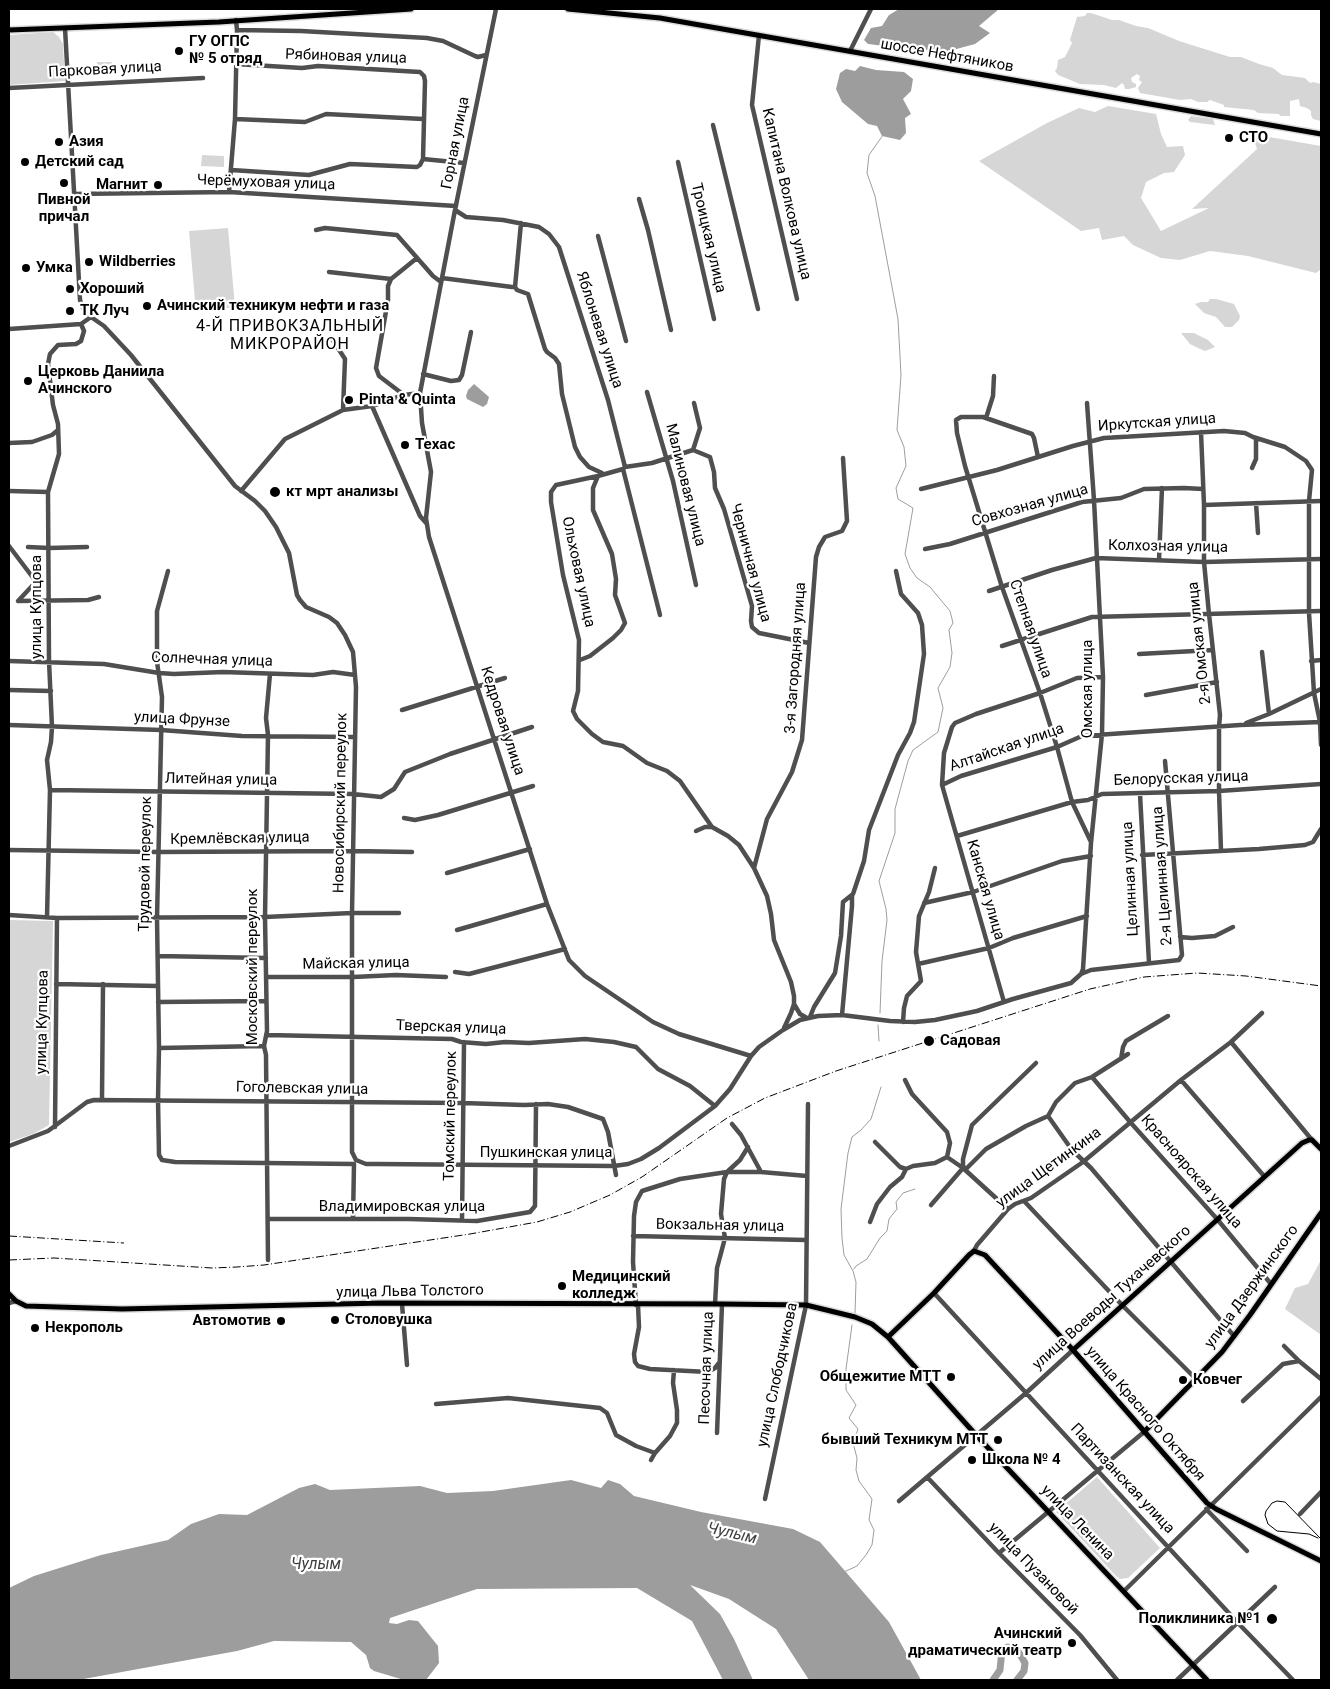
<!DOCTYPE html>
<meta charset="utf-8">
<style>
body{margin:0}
#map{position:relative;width:1330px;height:1689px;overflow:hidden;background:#fff;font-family:Roboto,sans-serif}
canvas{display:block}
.frame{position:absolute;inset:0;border:10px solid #000;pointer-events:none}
</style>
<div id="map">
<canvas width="1330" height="1689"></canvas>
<div class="frame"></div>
</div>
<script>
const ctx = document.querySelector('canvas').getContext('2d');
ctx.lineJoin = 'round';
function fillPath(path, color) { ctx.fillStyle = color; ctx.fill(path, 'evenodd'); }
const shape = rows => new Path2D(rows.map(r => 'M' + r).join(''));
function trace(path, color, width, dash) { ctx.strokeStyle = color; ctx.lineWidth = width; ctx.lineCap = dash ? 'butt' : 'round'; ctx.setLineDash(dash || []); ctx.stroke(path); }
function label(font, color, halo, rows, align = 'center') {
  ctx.font = font + ' Roboto,sans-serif'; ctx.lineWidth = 4.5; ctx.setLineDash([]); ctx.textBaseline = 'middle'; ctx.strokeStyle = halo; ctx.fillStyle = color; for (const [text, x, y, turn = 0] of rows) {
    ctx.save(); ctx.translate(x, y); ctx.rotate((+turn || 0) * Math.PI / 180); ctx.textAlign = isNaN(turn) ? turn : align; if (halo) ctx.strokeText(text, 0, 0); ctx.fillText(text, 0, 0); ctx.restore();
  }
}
fillPath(shape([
 [1087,13,1091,13,1112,20,1119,20,1136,26,1148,28,1179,41,1230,57,1241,57,1259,64,1273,68,1282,75,1305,78,1310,83,1313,82,1321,84,1321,121,1313,119,1311,115,1311,111,1307,108,1300,106,1299,99,1290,101,1290,116,1280,116,1279,114,1258,113,1254,110,1224,107,1224,105,1210,100,1207,102,1198,102,1191,99,1180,100,1140,93,1138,88,1142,82,1139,80,1140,76,1137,74,1131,78,1132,82,1136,84,1136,87,1129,89,1125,89,1124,85,1122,83,1116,88,1104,85,1080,84,1058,75,1055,71,1057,68,1058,60,1065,57,1072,43,1070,40,1077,17,1085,16],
 [53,32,59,37,63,44,65,81,9,85,9,35],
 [97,62,112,62,112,72,97,72],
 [1108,106,1156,114,1161,134,1167,147,1183,146,1185,155,1174,172,1164,173,1146,182,1141,198,1161,231,1209,208,1192,209,1257,149,1252,134,1321,146,1321,269,1316,273,1248,256,1210,251,1180,260,1161,258,1133,245,1124,236,1102,240,1099,228,1081,231,979,161,1047,123,1079,108,1095,112],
 [1191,116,1213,119,1215,125,1190,122,1188,120],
 [202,155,224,156,224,167,201,166],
 [228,228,235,307,196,312,189,231],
 [1210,299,1216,299,1234,304,1240,316,1239,320,1232,327,1225,327,1216,317,1204,313,1195,304,1201,302,1208,302],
 [1181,333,1194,333,1208,340,1215,347,1205,351,1198,348,1190,344],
 [9,920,53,921,49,1125,33,1134,9,1142],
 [1321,1260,1321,1335,1285,1309,1295,1288,1308,1284],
 [1097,1477,1160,1548,1128,1578,1120,1579,1116,1576,1056,1512]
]), '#d6d6d6');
fillPath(shape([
 [899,9,999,9,979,26,990,33,975,44,949,51,918,50,868,44,864,40,871,28,882,26,889,15],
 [860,66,876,70,904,72,913,79,911,91,903,99,911,114,905,118,906,133,900,140,882,136,877,126,868,124,842,102,836,89,840,73,846,69,855,71],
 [474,384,489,397,487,404,483,407,467,399,466,396,468,390],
 [571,1480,601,1488,608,1480,620,1484,634,1496,701,1512,793,1529,820,1542,889,1622,921,1680,809,1680,776,1629,729,1599,690,1585,720,1614,734,1639,753,1680,723,1680,692,1621,637,1588,477,1589,390,1618,389,1623,397,1624,409,1620,418,1621,438,1646,439,1663,426,1680,404,1680,374,1671,370,1668,366,1655,351,1642,274,1641,237,1651,78,1680,9,1680,9,1588,34,1576,101,1555,168,1540,191,1524,219,1514,247,1515,299,1488,315,1484,330,1490,420,1486,447,1493,493,1491]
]), '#9d9d9d');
trace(shape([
 [880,1013,882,961,887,920,886,909,879,881,895,833,895,809,908,761,913,750,938,732,943,708,938,688,950,667,952,653,949,630,953,623,950,611,930,587,917,578,910,568,905,554,913,508,898,499,896,488,906,466,904,447,897,430,901,375,898,319,875,196,867,173,869,155,883,135],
 [878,1025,879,1041],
 [854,1269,856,1266,867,1259,880,1238,887,1231,889,1219,897,1209,896,1202,903,1193,915,1189],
 [855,1313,856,1282,853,1271,844,1255,842,1238,841,1209,848,1153,852,1137,861,1130,871,1119,881,1087],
 [844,1572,857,1566,866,1555,872,1545,874,1530,869,1520,872,1499,859,1481,856,1470,857,1458,853,1443,858,1429,849,1418,856,1405,846,1390,846,1369,852,1325]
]), '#9d9d9d', 1);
trace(shape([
 [993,1680,1000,1670,1002,1650,1008,1647,1018,1651,1025,1663,1024,1671,1017,1680]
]), '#9d9d9d', 7);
const major = shape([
 [568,9,660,18,694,24,1321,134],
 [9,30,219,22,411,9],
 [9,1294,16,1301,26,1306,122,1309,382,1303,722,1304,806,1305,855,1317,872,1324,888,1337,976,1435,1207,1680],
 [888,1337,934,1293,969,1255,974,1251,985,1255,1073,1350,1207,1503,1216,1509,1321,1561],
 [1073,1350,1302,1143,1309,1140,1312,1140,1321,1149],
 [1144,1432,1222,1352,1250,1315,1321,1213]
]);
trace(major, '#dbdbdb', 8);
trace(shape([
 [496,9,455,210,420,393,422,423,431,472,426,518,429,537,547,904,569,960,585,976,653,1022,679,1034,751,1056],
 [65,28,80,300,83,308,91,317,104,326,131,355,235,486,255,501,265,511,276,527,289,553,297,595,300,600,306,607,329,617,337,623,345,635,353,652,356,687,352,913,352,1152,356,1160],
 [237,30,301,31,427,38,443,41,475,56,478,57,486,55],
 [759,35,752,105,797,299],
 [850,51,871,9],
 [9,88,203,78],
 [235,119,305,122,326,114,423,119],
 [713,125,758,309],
 [423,159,464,163],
 [678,162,714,319],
 [231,170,309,175,350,164,417,167,420,165,423,159,425,81,424,76,420,72,318,66,302,68,236,64],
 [229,192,235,119,237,30,236,20],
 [74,194,229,192,456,206],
 [639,199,648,230,671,330],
 [455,210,466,217,503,220,539,227,549,234,559,247,608,400,625,467],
 [316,230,325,228,397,235,433,276,441,282],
 [598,236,626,341],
 [329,272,391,279],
 [442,278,512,287,515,287,517,290,528,294,545,349,547,352,555,358,559,364,562,394,575,447,580,457,589,467,602,473],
 [515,287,521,223],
 [9,329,81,324,91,317],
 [332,339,345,359,343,410],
 [423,374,451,381,459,380,462,375,471,332],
 [647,392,673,481,696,585],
 [404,395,379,376,376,368,388,300,388,286,391,279,417,258],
 [694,403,700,428,693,450,710,457,714,472,715,488,724,509,752,606,751,621,752,627,759,633,809,643],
 [372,406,420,516,427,524],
 [986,418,993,396,994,376],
 [1201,432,1204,505,1204,562,1209,614,1220,715,1219,727,1219,791,1221,851],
 [9,443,32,442,52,435,58,430],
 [693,450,652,463,625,467,623,469,598,476,556,485,551,492,551,502,563,575,579,640,578,691,573,711,577,719,592,734,603,742,623,746,647,763,667,771,680,781,712,827],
 [1038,457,1034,438,1032,434,983,417,961,417,956,420,957,433,965,466,1002,587,1040,693,1057,747,1072,802,1091,842],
 [1252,468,1256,459,1256,438],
 [623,469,660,615],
 [921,489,997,470,1073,446,1104,438,1224,431,1245,433,1253,437,1285,447,1306,461,1312,470,1309,501,1309,613,1314,693,1320,722,1321,745],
 [9,491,48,492],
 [241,491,285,439,343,410,372,406,404,395,420,393],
 [1256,503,1258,533],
 [1204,505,1321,501],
 [9,546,34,579,33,585,18,601,88,600,99,597],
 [28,547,49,548,87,547],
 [925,549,950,544,1082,502,1121,498,1144,489,1184,488,1203,489],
 [1159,560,1162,488],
 [168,571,157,611,157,662,162,697,157,918,159,1048,158,1100,159,1155,162,1160,175,1162,354,1164],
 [989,591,1052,570,1096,558,1204,562,1321,559],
 [1002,646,1092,617,1321,611],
 [1262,652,1269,714],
 [1139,654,1213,650],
 [580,660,590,656,613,638,621,630,625,623,615,595,616,579,612,554,593,510,593,488,598,476],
 [9,661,104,664,159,673,174,674,223,672,313,675,333,672,355,675],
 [1311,661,1321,660],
 [9,690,51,691],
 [1146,695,1217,682],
 [402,710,505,678],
 [1246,723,1269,714,1321,689],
 [9,725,161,730,242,736,354,737],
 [942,785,961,776,1057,747,1082,736,1240,725,1321,722],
 [50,790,353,794,381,797,394,789,405,772,450,754,532,727],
 [1140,794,1149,963],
 [404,818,415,820,438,815,533,786],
 [696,831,705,827,712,827,728,836,739,845,754,868,767,896,771,914,774,940,791,982,794,996,794,1004,791,1013,784,1028],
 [957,836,1072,802,1088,800,1102,794,1219,791,1321,784],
 [9,850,158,852,353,851,412,852],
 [1142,855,1259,849,1305,845,1313,842,1321,829],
 [754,868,767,819,792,772,802,740,816,557,819,547,825,537,842,531,847,521,843,458],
 [447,873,530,849],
 [924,903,973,892,1062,861,1091,856],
 [9,915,57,918,265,917,352,913,399,913],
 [47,917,50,790,47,760,51,742,52,727,49,661,48,492,59,454,58,424,53,405,48,364,50,354,58,345,76,344,81,341,84,331,81,324],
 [457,930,547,904],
 [1180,937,1192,938,1215,936,1233,927],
 [158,956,266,958],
 [918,964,989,948,1013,938,1087,916],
 [455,972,469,974,565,949],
 [1081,974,1083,969,1091,843,1102,734,1103,677,1094,500,1087,403],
 [267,977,353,977,396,975,446,977],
 [56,984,158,986],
 [158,1002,266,1001],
 [1004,1002,942,785,944,753,952,727,955,723,976,714,1040,693,1077,678,1103,677],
 [794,1004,800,1014,807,1018],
 [842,1015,852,906,852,896],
 [810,1017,814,1007,835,973,841,936,843,902,853,894,864,861,869,830,898,755,910,733,914,722,924,654,922,625,918,613,901,594,896,571],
 [903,1022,904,1008,907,996,921,981,916,952,919,916,929,892,935,868],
 [267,1035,452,1039,461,1042,486,1044,505,1042,529,1043,585,1039,614,1042,636,1047,658,1069,690,1086,715,1106],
 [1231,1042,1312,1140],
 [159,1048,264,1046],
 [1121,1059,1123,1047,1126,1041,1168,1016],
 [1092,1077,1131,1123,1217,1219,1271,1284],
 [905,1080,912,1094,947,1132,950,1143,947,1157],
 [1181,1080,1264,1176],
 [102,1099,103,984],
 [1048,1116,1072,1150,1091,1168,1234,1336],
 [732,1124,741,1135,761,1172],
 [55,1127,57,918],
 [875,1142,900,1167,906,1169],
 [9,1146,48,1131,87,1102,94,1100,463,1103,524,1105,548,1104,568,1107,603,1119,608,1132,616,1175],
 [947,1157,963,1168,1008,1209],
 [356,1160,366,1164,377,1164,614,1166,628,1164,641,1159,659,1148,715,1106,730,1089,751,1056,759,1047,783,1030,800,1020,818,1016,842,1015,890,1021,915,1022,935,1020,977,1011,1013,999,1071,983,1081,974,1091,970,1179,960,1182,955,1165,761],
 [963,1168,963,1159,972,1125,1036,1063],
 [1024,1201,1123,1306,1196,1379],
 [931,1205,963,1168,967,1168,986,1149,1026,1126,1048,1116,1056,1102,1075,1083,1092,1077,1128,1054],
 [268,1219,409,1219,477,1221,530,1212,535,1206,536,1104],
 [353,1219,354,1164],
 [462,1220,464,1042],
 [870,1222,877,1204,890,1187,902,1177,906,1169,913,1166,935,1163,947,1157],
 [633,1236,806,1240],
 [974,1251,977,1245,1008,1209,1015,1204,1031,1198,1083,1162,1181,1080,1231,1042,1262,1013],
 [268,1260,266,1055,264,1046,267,1031,265,917,268,735,266,718,270,674],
 [934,1293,1238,1623,1293,1680],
 [9,1303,16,1301],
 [402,1304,407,1365],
 [715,1304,717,1268,725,1238,721,1214,724,1179,727,1172,740,1160,748,1147],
 [636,1305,633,1262,634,1216,636,1202,642,1191,680,1179,727,1172,761,1172,807,1176],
 [638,1305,639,1327,634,1354,635,1362,638,1366,650,1369,708,1372,715,1368,719,1363],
 [1284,1346,1299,1361,1321,1379],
 [1243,1401,1283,1364,1299,1361],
 [436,1404,508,1398,600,1408,607,1413,616,1435,636,1446,655,1453],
 [717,1433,722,1304],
 [651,1460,655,1453,670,1436,677,1423,677,1410,673,1383,674,1370],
 [928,1478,997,1551,1080,1635,1117,1680],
 [765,1499,806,1305,808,1104],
 [899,1501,1026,1393,1073,1350],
 [1206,1509,1247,1551],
 [1300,1514,1321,1492],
 [999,1553,1144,1432],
 [1124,1591,1321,1397],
 [1177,1680,1275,1587]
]), '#4f4f4f', 4.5);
trace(major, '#000', 5);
trace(shape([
 [1318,1538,1309,1534,1277,1531,1268,1524,1265,1515,1266,1511,1272,1503,1277,1501,1285,1502,1321,1539]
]), '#000', 1);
trace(shape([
 [9,1236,124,1243],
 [9,1260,54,1258,212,1268,237,1267,264,1265,470,1234,537,1222,570,1212,610,1195,642,1177,727,1118,765,1098,836,1071,1090,989,1144,977,1197,973,1246,976,1321,986]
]), '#000', 1, [8, 2.5, 1, 2.5]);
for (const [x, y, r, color] of [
 [179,51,5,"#000"],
 [1229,138,5,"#000"],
 [59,142,5,"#000"],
 [25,162,5,"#000"],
 [64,183,5,"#000"],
 [158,185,5,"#000"],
 [89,262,5,"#000"],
 [26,268,5,"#000"],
 [70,289,5,"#000"],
 [147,306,5,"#000"],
 [70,311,5,"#000"],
 [28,381,5,"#000"],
 [349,400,5,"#000"],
 [405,445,5,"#000"],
 [275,492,6,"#000"],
 [929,1041,6,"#000"],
 [562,1286,5,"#000"],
 [335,1320,5,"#000"],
 [281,1321,5,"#000"],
 [35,1328,5,"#000"],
 [951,1377,5,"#000"],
 [1183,1380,5,"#000"],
 [998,1440,5,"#000"],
 [972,1460,5,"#000"],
 [1272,1619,6,"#000"],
 [1072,1643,5,"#000"]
]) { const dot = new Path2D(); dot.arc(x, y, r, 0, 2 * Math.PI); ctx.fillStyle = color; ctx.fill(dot); trace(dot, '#fff', 2); }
label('bold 15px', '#000', '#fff', [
 ["ГУ ОГПС",189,42],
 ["№ 5 отряд",189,59],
 ["СТО",1239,138],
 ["Азия",69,142],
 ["Детский сад",35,162],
 ["Магнит",148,185,"right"],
 ["Пивной",64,200,"center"],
 ["причал",64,217,"center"],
 ["Wildberries",99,262],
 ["Умка",36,268],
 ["Хороший",80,289],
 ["Ачинский техникум нефти и газа",157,306],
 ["ТК Луч",80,311],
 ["Церковь Даниила",38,372],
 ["Ачинского",38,389],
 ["Pinta & Quinta",359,400],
 ["Техас",415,445],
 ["кт мрт анализы",286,492],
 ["Садовая",940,1041],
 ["Медицинский",572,1277],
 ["колледж",572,1294],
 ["Столовушка",345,1320],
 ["Автомотив",271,1321,"right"],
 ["Некрополь",45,1328],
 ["Общежитие МТТ",941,1377,"right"],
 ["Ковчег",1193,1380],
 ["бывший Техникум МТТ",988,1440,"right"],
 ["Школа № 4",982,1460],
 ["Поликлиника №1",1261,1619,"right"],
 ["Ачинский",1062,1634,"right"],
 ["драматический театр",1062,1651,"right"]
], 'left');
label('15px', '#000', '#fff', [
 ["шоссе Нефтяников",947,56,10],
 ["Рябиновая улица",346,57,2],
 ["Парковая улица",105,70,-3],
 ["Горная улица",456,143,-79],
 ["Черёмуховая улица",266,183,2],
 ["Капитана Волкова улица",786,194,77],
 ["Троицкая улица",708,238,77],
 ["Яблоневая улица",599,330,72],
 ["Иркутская улица",1157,423,-4],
 ["Малиновая улица",685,485,76],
 ["Совхозная улица",1030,506,-16],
 ["Колхозная улица",1168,547,1],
 ["Черничная улица",750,563,75],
 ["Ольховая улица",578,572,78],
 ["улица Купцова",37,607,-90],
 ["Степная улица",1030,629,71],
 ["2-я Омская улица",1200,643,-96],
 ["3-я Загородняя улица",796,658,-86],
 ["Солнечная улица",212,660,2],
 ["Омская улица",1088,689,-90],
 ["улица Фрунзе",182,720,3],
 ["Кедровая улица",502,721,72],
 ["Алтайская улица",1007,748,-19],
 ["Белорусская улица",1181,779,-2],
 ["Литейная улица",221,780,1],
 ["Новосибирский переулок",341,803,-89],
 ["Кремлёвская улица",240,839,-1],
 ["Трудовой переулок",146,864,-89],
 ["2-я Целинная улица",1163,876,-94],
 ["Целинная улица",1131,879,-93],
 ["Канская улица",985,890,74],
 ["Майская улица",356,964,-1],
 ["Московский переулок",253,967,-90],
 ["улица Купцова",43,1022,-89],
 ["Тверская улица",451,1028,2],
 ["Гоголевская улица",302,1089,1],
 ["Томский переулок",451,1116,-89],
 ["Пушкинская улица",546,1153],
 ["улица Щетинкина",1049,1168,-36],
 ["Красноярская улица",1191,1172,49],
 ["Владимировская улица",402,1207],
 ["Вокзальная улица",720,1226,1],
 ["улица Дзержинского",1252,1287,-54],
 ["улица Льва Толстого",410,1292,-1],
 ["улица Воеводы Тухачевского",1112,1298,-42],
 ["Песочная улица",707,1368,-88],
 ["улица Слободчикова",778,1375,-78],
 ["улица Красного Октября",1145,1414,49],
 ["Партизанская улица",1122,1479,47],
 ["улица Ленина",1077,1523,46],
 ["улица Пузановой",1033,1569,46]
]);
ctx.letterSpacing = '1px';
label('16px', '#000', '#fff', [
 ["4-Й ПРИВОКЗАЛЬНЫЙ",290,327],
 ["МИКРОРАЙОН",290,345]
]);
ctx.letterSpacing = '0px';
label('italic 16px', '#3e3e3e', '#fff', [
 ["Чулым",732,1534,13],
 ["Чулым",316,1565]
]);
</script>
